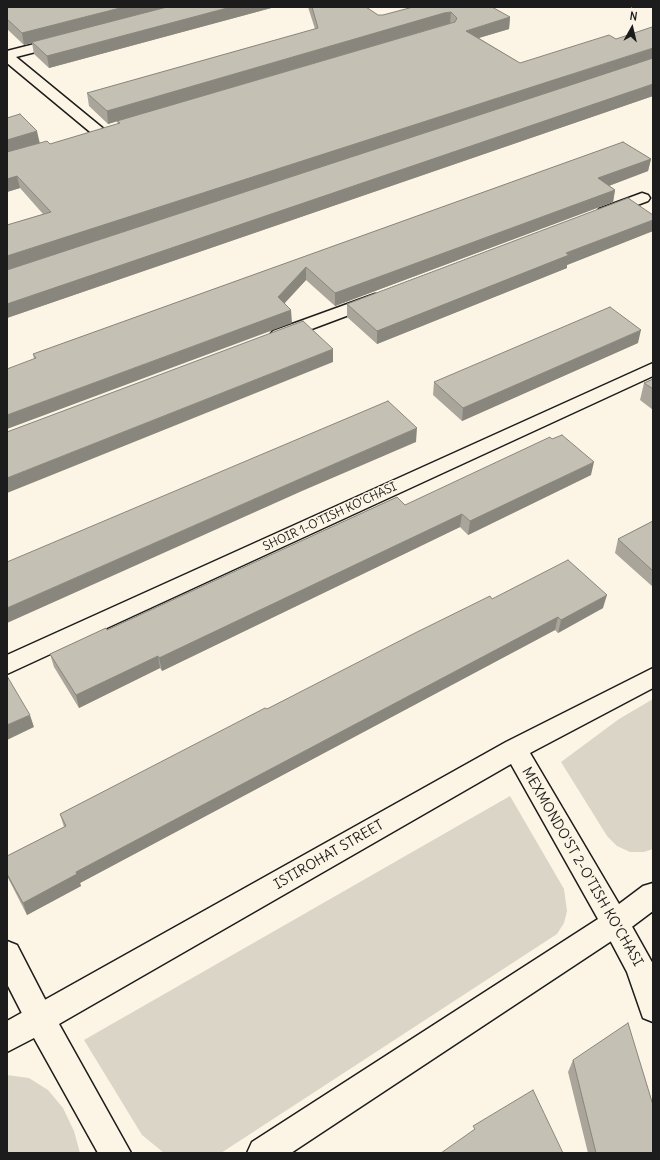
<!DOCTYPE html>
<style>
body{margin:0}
#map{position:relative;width:660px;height:1160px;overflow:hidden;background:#fcf5e5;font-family:Delius,sans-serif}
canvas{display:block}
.frame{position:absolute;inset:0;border:8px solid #1c1c1c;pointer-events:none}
.north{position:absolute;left:612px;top:8px;width:40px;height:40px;-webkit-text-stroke:3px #fcf5e5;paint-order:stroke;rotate:8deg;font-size:11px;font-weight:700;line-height:16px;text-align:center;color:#1c1c1c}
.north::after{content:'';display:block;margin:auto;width:14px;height:18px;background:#1c1c1c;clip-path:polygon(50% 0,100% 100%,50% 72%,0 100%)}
</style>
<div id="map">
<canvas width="660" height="1160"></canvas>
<div class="frame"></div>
<div class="north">N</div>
</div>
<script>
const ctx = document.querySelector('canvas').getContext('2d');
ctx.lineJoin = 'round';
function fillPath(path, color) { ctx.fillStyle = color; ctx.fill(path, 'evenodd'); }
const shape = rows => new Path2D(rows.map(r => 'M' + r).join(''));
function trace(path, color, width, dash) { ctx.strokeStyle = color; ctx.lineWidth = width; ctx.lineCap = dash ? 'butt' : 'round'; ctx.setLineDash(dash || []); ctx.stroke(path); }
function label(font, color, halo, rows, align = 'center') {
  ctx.font = font + ' Delius,sans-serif'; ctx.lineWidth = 3; ctx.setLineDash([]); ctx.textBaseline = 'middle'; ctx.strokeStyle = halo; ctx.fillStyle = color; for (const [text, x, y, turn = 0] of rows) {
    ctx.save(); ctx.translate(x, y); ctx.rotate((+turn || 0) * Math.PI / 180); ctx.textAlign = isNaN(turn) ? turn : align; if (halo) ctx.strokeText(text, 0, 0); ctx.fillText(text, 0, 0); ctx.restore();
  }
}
fillPath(shape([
 [653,699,653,849,644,852,630,852,617,846,607,836,561,762,619,719],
 [510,796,564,889,567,911,564,923,557,934,221,1153,164,1153,142,1135,84,1040],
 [7,1075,29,1078,48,1090,63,1108,74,1131,80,1153,7,1153]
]), '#dbd5c8');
const minor = shape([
 [62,37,67,38,69,41,67,44,16,57,105,130,107,133,105,136,95,136,7,63,7,51,62,37],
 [642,193,648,195,650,198,648,201,605,217,599,215,597,212,599,209,642,193],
 [375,294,381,295,384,299,381,303,285,339,279,340,273,339,270,335,273,331,375,294],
 [653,363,653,376,7,674,7,655,653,363],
 [615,910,625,914,653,964,653,1022,643,1018,627,972,601,923,605,914,615,910],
 [7,941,17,945,50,1009,55,1019,50,1029,40,1033,30,1029,7,984,7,941]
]);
const major = shape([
 [653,668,653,688,530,753,619,904,643,886,653,883,653,911,625,932,291,1153,247,1153,252,1142,598,919,511,764,59,1024,131,1153,98,1153,34,1038,7,1052,7,1021,506,742,653,668]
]);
trace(minor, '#1c1c1c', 3);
trace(major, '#1c1c1c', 3);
fillPath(minor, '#fcf5e5');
fillPath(major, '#fcf5e5');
fillPath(shape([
 [7,7,275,7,49,68,34,54,32,43,24,45,7,29],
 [308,7,366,7,378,15,383,15,413,7,510,17,509,29,479,38,520,63,653,96,7,318,7,225,43,214,20,188,7,192,7,118,40,143,50,144,118,124,117,121,108,124,89,106,87,93,315,29],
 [447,24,205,95,444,25],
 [623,142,651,159,648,171,609,186,615,190,613,202,335,306,306,280,285,303,292,323,34,359,33,354],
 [653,215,653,231,567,265,567,268,377,344,347,317,347,304],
 [638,343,462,421,433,395,434,382],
 [653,379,653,410,640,400,644,383],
 [591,475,468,535,460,527,162,671,160,668,79,708,54,667,50,654,107,630,405,505],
 [653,521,653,587,615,553,618,539],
 [492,599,603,608,558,633,555,630,80,883,81,886,27,915,7,876,7,856,64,827,60,814,267,709],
 [573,1060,653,1153,588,1153,568,1072]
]), '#a9a59a');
fillPath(shape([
 [124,7,171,7,32,42,32,43,24,45,22,33],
 [231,7,275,7,49,68,47,56],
 [451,12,450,24,444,25,108,124,107,111,444,13],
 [510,17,509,29,465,42,466,31],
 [653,48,653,59,7,270,7,256],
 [653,84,653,96,7,318,7,304],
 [37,131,40,144,7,153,7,140],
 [651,159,648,171,595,191,598,178],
 [17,176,20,188,7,192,7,179],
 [615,190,613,202,335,306,335,293],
 [653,220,653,231,567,265,567,268,377,344,377,331,566,253],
 [306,267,306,280,278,310,278,297],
 [291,310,292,323,7,429,7,415],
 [641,330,638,343,462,421,463,408],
 [333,349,333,362,7,493,7,478],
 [417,428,416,442,302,491,7,623,7,608,302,478],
 [594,462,591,475,468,535,470,521],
 [462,514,460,527,162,671,159,658],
 [607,595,603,608,558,633,561,620],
 [558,617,555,630,80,883,81,886,27,915,23,903,76,872],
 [158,656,160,668,79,708,76,695],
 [30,715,34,727,7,740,7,725]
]), '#89867d');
const building = shape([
 [7,7,124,7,22,33,7,19,7,7],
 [167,7,231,7,47,56,32,42,167,7],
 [312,7,366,7,378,15,383,15,413,7,492,7,510,17,466,31,520,63,609,35,616,39,652,27,653,28,653,48,7,256,7,225,51,212,17,176,7,179,7,152,47,141,50,144,120,123,117,121,455,22,457,18,451,12,444,13,107,111,87,93,318,28,312,7],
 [653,58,653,84,7,304,7,270,653,58],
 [20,114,37,131,7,140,7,118,20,114],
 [623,142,651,159,598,178,615,190,335,293,306,267,278,297,291,310,7,415,7,369,36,358,33,354,623,142],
 [628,198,653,215,653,220,566,253,569,255,377,331,347,304,628,198],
 [610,307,641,330,463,408,434,382,610,307],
 [303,321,333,349,7,478,7,432,303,321],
 [653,379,653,389,644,383,653,379],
 [388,401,417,428,302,478,7,608,7,562,388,401],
 [562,435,594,462,470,521,462,514,159,658,158,656,76,695,50,654,106,628,107,630,397,497,405,505,550,437,552,439,562,435],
 [653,521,653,571,618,539,653,521],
 [568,560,607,595,561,620,558,617,76,872,77,874,23,903,7,874,7,856,66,826,60,814,265,708,267,709,417,632,490,596,492,599,568,560],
 [7,676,30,715,7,725,7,676],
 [628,1023,653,1105,653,1153,596,1153,573,1060,628,1023],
 [533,1090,563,1153,441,1153,475,1129,473,1126,533,1090]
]);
fillPath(building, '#c4c0b3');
trace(building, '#89867d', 1);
label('12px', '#1c1c1c', '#fcf5e5', [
 ["SHOIR 1-O'TISH KO'CHASI",330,517,-25]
]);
label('14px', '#1c1c1c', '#fcf5e5', [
 ["ISTIROHAT STREET",329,855,-30],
 ["MEXMONDO'ST 2-O'TISH KO'CHASI",582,867,60]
]);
</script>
